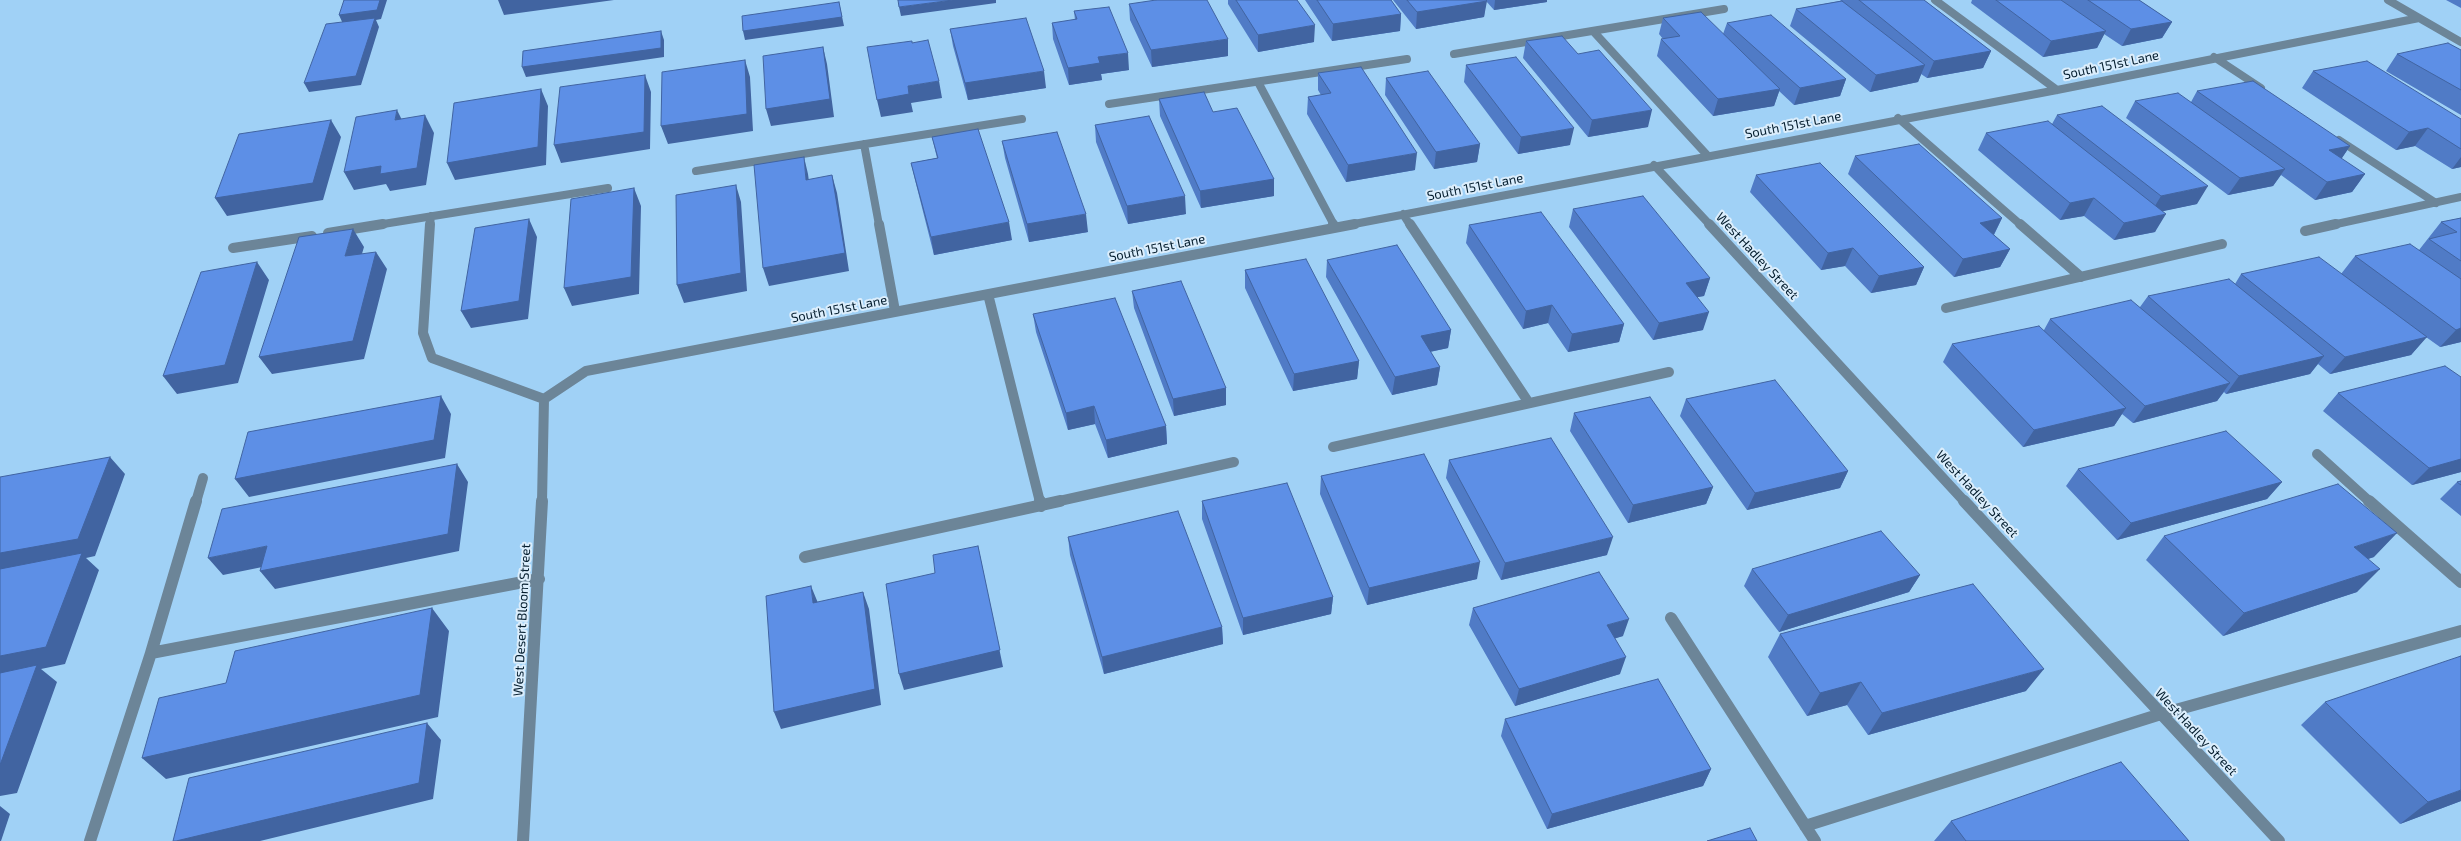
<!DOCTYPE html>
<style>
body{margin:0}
canvas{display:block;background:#a0d1f6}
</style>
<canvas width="2461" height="841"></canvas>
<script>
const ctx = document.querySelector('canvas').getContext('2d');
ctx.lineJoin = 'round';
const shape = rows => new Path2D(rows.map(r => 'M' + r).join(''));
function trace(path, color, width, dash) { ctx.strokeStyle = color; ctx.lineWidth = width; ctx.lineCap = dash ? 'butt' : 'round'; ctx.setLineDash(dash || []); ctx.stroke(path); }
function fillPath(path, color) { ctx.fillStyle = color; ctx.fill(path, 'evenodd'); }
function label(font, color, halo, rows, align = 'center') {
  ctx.font = font + ' "Exo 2",sans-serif'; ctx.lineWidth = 4; ctx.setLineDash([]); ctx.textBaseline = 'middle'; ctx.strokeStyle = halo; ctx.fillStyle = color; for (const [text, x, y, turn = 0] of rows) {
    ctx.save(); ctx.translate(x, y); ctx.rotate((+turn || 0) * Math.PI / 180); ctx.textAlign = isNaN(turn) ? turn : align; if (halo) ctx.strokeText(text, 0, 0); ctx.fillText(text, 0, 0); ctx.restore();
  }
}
trace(shape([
 [1935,0,2057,90],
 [2388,0,2461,42],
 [1593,31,1707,155],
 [1454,54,1724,9],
 [2214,57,2261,88],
 [1258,82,1334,225],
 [1109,104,1407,59],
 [1898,118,2021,225],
 [2339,140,2436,203],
 [864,144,879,225],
 [1654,165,1710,225],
 [696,171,1022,119],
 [1403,214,1410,225],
 [377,225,608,188],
 [430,225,431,216],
 [1349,225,2057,90,2419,18],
 [2332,225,2461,197]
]), '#6c8598', 8);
trace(shape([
 [430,224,423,333,432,358,544,399],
 [879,224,895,311],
 [1333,224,1335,227],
 [1410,224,1529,403],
 [1709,224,1965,502],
 [2020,224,2081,277],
 [2305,231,2336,224],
 [328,233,383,224],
 [233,248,312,236],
 [988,294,1040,502],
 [1946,308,2222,244],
 [544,399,586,371,1355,224],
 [1333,447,1669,372],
 [2317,454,2370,502],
 [196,502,203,478],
 [542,502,544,399],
 [1055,502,1234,462]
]), '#6c8598', 10);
trace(shape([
 [1040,501,1041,506],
 [1964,501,2279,841],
 [2369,501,2461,582],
 [805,557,1060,501],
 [1671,618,1815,841],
 [151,653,539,579],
 [1805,826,2161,714,2461,631],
 [90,841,151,653,196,501],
 [523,841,542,501]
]), '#6c8598', 12);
fillPath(shape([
 [1228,0,1297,0,1314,42,1258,52,1228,4],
 [1305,0,1391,0,1401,14,1400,31,1332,41],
 [1393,0,1547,0,1547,2,1494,10,1486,1,1484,17,1416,29],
 [1841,0,1924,0,1991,51,1983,68,1927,78,1921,74,1918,82,1870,92,1790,26,1796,9,1840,1],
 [1972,0,2139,0,2172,22,2162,38,2122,46,2104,34,2097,48,2043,57,1971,3],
 [2446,0,2461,0,2461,8],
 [1129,4,1228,56,1152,67,1130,20],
 [1074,11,1129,70,1101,74,1102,80,1069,85,1053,39,1052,23,1075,20],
 [1663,18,1723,34,1727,23,1846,79,1840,96,1794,105,1779,91,1774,106,1713,116,1657,56,1661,39,1663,39,1659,34],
 [950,29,1046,88,968,100,953,46],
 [1526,41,1578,54,1648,127,1588,137,1523,58],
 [2461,50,2461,115,2386,71,2397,54],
 [1466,65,1570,145,1518,154,1464,82],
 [2313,71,2461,119,2461,167,2452,169,2415,146,2396,150,2302,88],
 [1318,73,1415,170,1346,182,1307,114,1308,97,1321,95,1318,90],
 [1386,78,1480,144,1477,162,1434,169,1385,95],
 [2197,91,2350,146,2341,159,2365,174,2352,192,2315,200,2281,175,2273,186,2228,195,2126,118,2135,101,2191,102],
 [1159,99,1213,112,1274,179,1274,196,1201,208,1160,116],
 [2057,115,2197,204,2162,211,2155,232,2114,240,2084,216,2060,220,1978,150,1986,133,2052,124],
 [1095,125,1186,214,1128,224,1096,142],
 [932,137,1012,240,934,255,915,180,911,163,937,158],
 [1002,141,1088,232,1029,242,1005,158],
 [1855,156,2002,218,1994,235,2010,249,2000,267,1954,277,1848,174],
 [1756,175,1924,267,1916,285,1871,293,1845,266,1821,270,1750,192],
 [1573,209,1710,278,1704,296,1697,297,1703,330,1653,340,1569,227],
 [2461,218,2461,342,2440,347,2426,337,2411,355,2330,374,2318,364,2310,374,2226,394,2224,392,2217,401,2133,423,2122,414,2114,426,2023,447,1943,362,1952,344,2044,330,2050,319,2140,307,2148,296,2235,284,2241,274,2341,274,2355,256,2419,250,2441,222],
 [1469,225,1624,324,1619,342,1568,352,1548,323,1523,329,1466,243],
 [1327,260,1451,330,1448,348,1430,352,1440,367,1437,385,1392,395,1326,277],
 [1245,270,1359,361,1357,379,1293,391,1245,288],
 [1132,291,1226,388,1226,405,1174,416,1134,308],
 [1033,314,1166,426,1167,444,1108,458,1095,424,1068,430,1036,332],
 [2461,377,2461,472,2412,485,2323,411,2338,393],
 [1686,399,1848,471,1840,488,1747,510,1680,416],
 [1574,413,1713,487,1706,504,1628,523,1570,431],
 [1449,460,1607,555,1501,580,1446,478],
 [2078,469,2282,482,2267,499,2117,540,2066,486],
 [1321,476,1477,579,1367,605,1320,494],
 [2461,481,2461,516,2440,499,2457,482],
 [1202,501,1333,597,1331,614,1243,635,1202,519],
 [2164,536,2374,557,2368,559,2357,592,2223,636,2146,560],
 [1068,537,1222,627,1223,644,1104,674,1070,555],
 [1752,569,1920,575,1909,592,1779,632,1744,586],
 [1473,608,1623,636,1615,638,1620,674,1515,706,1469,625],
 [1780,634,2026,691,1868,735,1847,705,1807,716,1768,657],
 [2325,702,2461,801,2400,824,2301,725],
 [1505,719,1711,769,1703,786,1547,829,1501,736],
 [1951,821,2189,841,1934,841]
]), '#507bc6');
fillPath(shape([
 [380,0,387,0,381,19,376,20,379,27,361,85,309,92,304,83,343,24,339,15],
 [498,0,614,0,504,15],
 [953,0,996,0,996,3,901,16,899,7],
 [1495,0,1547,0,1547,2,1494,10],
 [1487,1,1484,17,1416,29,1417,12],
 [839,2,844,26,745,40,743,31],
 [1401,14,1400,31,1332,41,1333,24],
 [2172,22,2162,38,2122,46,2131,29],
 [1315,25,1314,42,1258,52,1258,35],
 [661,31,664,40,664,57,526,77,522,67],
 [2106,31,2097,48,2043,57,2051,41],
 [1228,39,1228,56,1152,67,1151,50],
 [823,47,827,64,834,117,771,126,766,109],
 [1991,51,1983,68,1927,78,1934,61],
 [1128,53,1129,70,1101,74,1102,80,1069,85,1068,68,1098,57],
 [745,60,750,77,753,131,668,144,661,126],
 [1925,65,1918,82,1870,92,1876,75],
 [1044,71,1046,88,968,100,965,83],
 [645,75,651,92,650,149,561,163,554,145],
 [1846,79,1840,96,1794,105,1800,88],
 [939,81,942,98,911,103,913,112,881,117,877,100,908,86],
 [541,89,548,106,546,165,455,180,447,163],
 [1780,89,1774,106,1713,116,1718,99],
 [397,110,406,128,395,120],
 [1652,110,1648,127,1588,137,1592,120],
 [425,115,434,133,426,185,390,191,386,184,354,190,344,172],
 [331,120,341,137,323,200,227,216,215,198],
 [1574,128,1570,145,1518,154,1521,137],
 [2428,128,2415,146,2396,150,2409,132],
 [1480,144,1477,162,1434,169,1436,152],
 [2350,146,2338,164,2329,150],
 [1417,153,1415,170,1346,182,1348,165],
 [804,157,808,174,811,197,806,180],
 [2461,157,2461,167,2452,169],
 [2285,169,2273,186,2228,195,2240,178],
 [2365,174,2352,192,2315,200,2327,182],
 [832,175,837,193,849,271,769,286,763,268],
 [1274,179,1274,196,1201,208,1200,191],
 [736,185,741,202,747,291,684,303,677,285],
 [2208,186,2197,204,2150,214,2161,196],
 [634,188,641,206,639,294,572,306,564,288],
 [1185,196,1186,214,1128,224,1127,206],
 [2094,198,2084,216,2060,220,2070,203],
 [1086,214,1088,232,1029,242,1027,224],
 [2166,214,2155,232,2114,240,2124,223],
 [2002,218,1993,236,1980,223],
 [529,219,537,237,528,319,471,328,461,311],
 [1009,222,1012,240,934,255,931,237],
 [353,229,364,247,356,274,345,256],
 [1853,248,1845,266,1821,270,1828,253],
 [2010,249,2000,267,1954,277,1963,259],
 [376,252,387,269,364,359,272,374,259,357],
 [257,262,269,280,238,383,177,394,163,376],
 [1924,267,1916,285,1871,293,1879,276],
 [1710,278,1704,296,1680,300,1686,283],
 [1552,305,1548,323,1523,329,1526,311],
 [1709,312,1703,330,1653,340,1659,323],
 [1624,324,1619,342,1568,352,1572,334],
 [2461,328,2461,342,2440,347,2456,330],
 [1451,330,1448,348,1419,354,1421,336],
 [2427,337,2411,355,2330,374,2345,357],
 [2324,356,2310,374,2226,394,2239,376],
 [1359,361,1357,379,1293,391,1294,374],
 [1440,367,1437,385,1392,395,1395,377],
 [2230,383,2217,401,2133,423,2145,406],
 [1226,388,1226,405,1174,416,1173,399],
 [441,396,451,414,445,458,249,497,235,479],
 [1094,406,1095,424,1068,430,1066,413],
 [2126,408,2114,426,2023,447,2034,430],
 [1166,426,1167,444,1108,458,1106,440],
 [110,457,125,474,95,556,86,558,99,570,65,664,41,669,57,682,17,793,0,796,0,553],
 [2461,459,2461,472,2412,485,2429,468],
 [457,464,468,482,459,551,275,589,260,571],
 [1848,471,1840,488,1747,510,1755,493],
 [2282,482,2267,499,2117,540,2131,523],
 [1713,487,1706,504,1628,523,1633,505],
 [2397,533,2374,557,2332,570,2354,547],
 [1613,537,1607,555,1501,580,1505,563],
 [267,546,282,563,223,575,208,558],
 [978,546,1003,667,904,690,899,674],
 [1480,562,1477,579,1367,605,1369,588],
 [2380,569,2357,592,2223,636,2244,613],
 [1920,575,1909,592,1779,632,1788,615],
 [811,586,818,603,813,603],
 [863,592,869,609,881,705,781,729,774,712],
 [1333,597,1331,614,1243,635,1243,618],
 [432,608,449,631,438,717,166,779,142,758],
 [1629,619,1623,636,1601,643,1607,625],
 [1222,627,1223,644,1104,674,1102,657],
 [1626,657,1620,674,1515,706,1519,689],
 [2044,669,2026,691,1868,735,1882,713],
 [1861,682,1847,705,1807,716,1820,693],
 [427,723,441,740,433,799,260,841,176,841],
 [1711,769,1703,786,1547,829,1552,814],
 [2461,790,2461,801,2400,824,2428,802],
 [0,806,10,814,1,841,0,841]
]), '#4164a1');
const building = shape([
 [344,0,380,0,377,10,339,15,344,0],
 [898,0,953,0,899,7,898,0],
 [1156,0,1207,0,1228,39,1151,50,1129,4,1156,0],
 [1236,0,1297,0,1315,25,1258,35,1236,0],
 [1317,0,1391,0,1401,14,1333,24,1317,0],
 [1407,0,1486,0,1487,1,1417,12,1407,0],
 [1859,0,1924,0,1991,51,1934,61,1859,0],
 [1996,0,2061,0,2106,31,2051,41,1996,0],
 [2088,0,2139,0,2172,22,2131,29,2088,0],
 [1842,1,1925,65,1876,75,1796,9,1842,1],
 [839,2,842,17,743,31,742,16,839,2],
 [1109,7,1128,53,1098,57,1100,63,1068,68,1052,23,1077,19,1074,11,1109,7],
 [1701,12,1780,89,1718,99,1661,39,1680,36,1663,18,1701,12],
 [1771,15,1846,79,1800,88,1727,23,1771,15],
 [375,18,356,76,304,83,326,24,375,18],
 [1026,18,1044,71,965,83,950,29,1026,18],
 [661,31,661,48,522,67,523,51,661,31],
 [1562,36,1578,54,1599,50,1652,110,1592,120,1526,41,1562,36],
 [928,40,939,81,908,86,909,94,877,100,867,47,912,41,912,43,928,40],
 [2448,43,2461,50,2461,90,2397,54,2448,43],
 [823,47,830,99,766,109,763,56,823,47],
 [1516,57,1574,128,1521,137,1466,65,1516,57],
 [745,60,747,114,661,126,662,72,745,60],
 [2367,61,2461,119,2461,149,2428,128,2409,132,2313,71,2367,61],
 [1361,67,1417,153,1348,165,1308,97,1331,93,1318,73,1361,67],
 [1428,71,1480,144,1436,152,1386,78,1428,71],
 [645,75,644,132,554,145,560,87,645,75],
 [2253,81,2350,146,2329,150,2365,174,2327,182,2197,91,2253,81],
 [541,89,538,147,447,163,454,103,541,89],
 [1204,92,1213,112,1237,108,1274,179,1200,191,1159,99,1204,92],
 [2178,93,2285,169,2240,178,2135,101,2178,93],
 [2102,106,2208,186,2161,196,2057,115,2102,106],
 [397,110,395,120,425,115,417,168,380,174,381,166,344,172,356,117,397,110],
 [1149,116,1185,196,1127,206,1095,125,1149,116],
 [331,120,313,183,215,198,239,134,331,120],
 [2048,121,2166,214,2124,223,2094,198,2070,203,1986,133,2048,121],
 [978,129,1009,222,931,237,911,163,938,158,932,137,978,129],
 [1057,132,1086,214,1027,224,1002,141,1057,132],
 [1919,144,2002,218,1980,223,2010,249,1963,259,1855,156,1919,144],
 [804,157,806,180,832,175,845,253,763,268,754,165,804,157],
 [1820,163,1924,267,1879,276,1853,248,1828,253,1756,175,1820,163],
 [736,185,741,273,677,285,676,195,736,185],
 [634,188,631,277,564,288,571,199,634,188],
 [1643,196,1710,278,1686,283,1709,312,1659,323,1573,209,1643,196],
 [1541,212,1624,324,1572,334,1552,305,1526,311,1469,225,1541,212],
 [2461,218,2461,261,2429,239,2457,232,2441,222,2461,218],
 [529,219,519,301,461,311,475,228,529,219],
 [353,229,345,256,376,252,353,341,259,357,299,237,353,229],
 [2410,244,2461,279,2461,328,2456,330,2355,256,2410,244],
 [1397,245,1451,330,1421,336,1440,367,1395,377,1327,260,1397,245],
 [2319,257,2427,337,2345,357,2241,274,2319,257],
 [1306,259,1359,361,1294,374,1245,270,1306,259],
 [257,262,225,365,163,376,201,272,257,262],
 [2229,279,2324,356,2239,376,2148,296,2229,279],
 [1181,281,1226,388,1173,399,1132,291,1181,281],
 [1115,298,1166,426,1106,440,1094,406,1066,413,1033,314,1115,298],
 [2131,300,2230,383,2145,406,2050,319,2131,300],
 [2039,326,2126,408,2034,430,1952,344,2039,326],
 [2445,366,2461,377,2461,459,2429,468,2338,393,2445,366],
 [1775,380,1848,471,1755,493,1686,399,1775,380],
 [441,396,434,440,235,479,248,432,441,396],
 [1650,397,1713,487,1633,505,1574,413,1650,397],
 [2226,431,2282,482,2131,523,2078,469,2226,431],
 [1551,438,1613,537,1505,563,1449,460,1551,438],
 [1424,454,1480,562,1369,588,1321,476,1424,454],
 [110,457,78,539,0,553,0,477,110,457],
 [457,464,448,534,260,571,267,546,208,558,222,509,457,464],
 [2461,481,2461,485,2457,482,2461,481],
 [1287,483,1333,597,1243,618,1202,501,1287,483],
 [2338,484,2397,533,2354,547,2380,569,2244,613,2164,536,2338,484],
 [1178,511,1222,627,1102,657,1068,537,1178,511],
 [1881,531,1920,575,1788,615,1752,569,1881,531],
 [978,546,1000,650,899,674,886,584,935,573,933,555,978,546],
 [82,553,46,647,0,656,0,569,82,553],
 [1599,572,1629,619,1607,625,1626,657,1519,689,1473,608,1599,572],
 [1973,584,2044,669,1882,713,1861,682,1820,693,1780,634,1973,584],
 [811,586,813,603,863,592,875,689,774,712,766,596,811,586],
 [432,608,420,695,142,758,159,698,226,683,235,651,432,608],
 [2461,656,2461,790,2428,802,2325,702,2461,656],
 [37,665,0,765,0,673,37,665],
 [1658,679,1711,769,1552,814,1505,719,1658,679],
 [427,723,419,783,176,841,173,841,189,778,427,723],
 [2121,762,2189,841,1966,841,1951,821,2121,762],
 [1750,828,1757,841,1707,841,1750,828]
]);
fillPath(building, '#5d8fe6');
trace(building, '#4164a1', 1);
label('13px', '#031c2d', '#dceefc', [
 ["South 151st Lane",2111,65,-12],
 ["South 151st Lane",1793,125,-11],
 ["South 151st Lane",1475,187,-11],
 ["South 151st Lane",1157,248,-11],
 ["West Hadley Street",1757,256,47],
 ["South 151st Lane",839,309,-11],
 ["West Hadley Street",1977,494,47],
 ["West Desert Bloom Street",522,620,-87],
 ["West Hadley Street",2196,732,47]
]);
</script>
